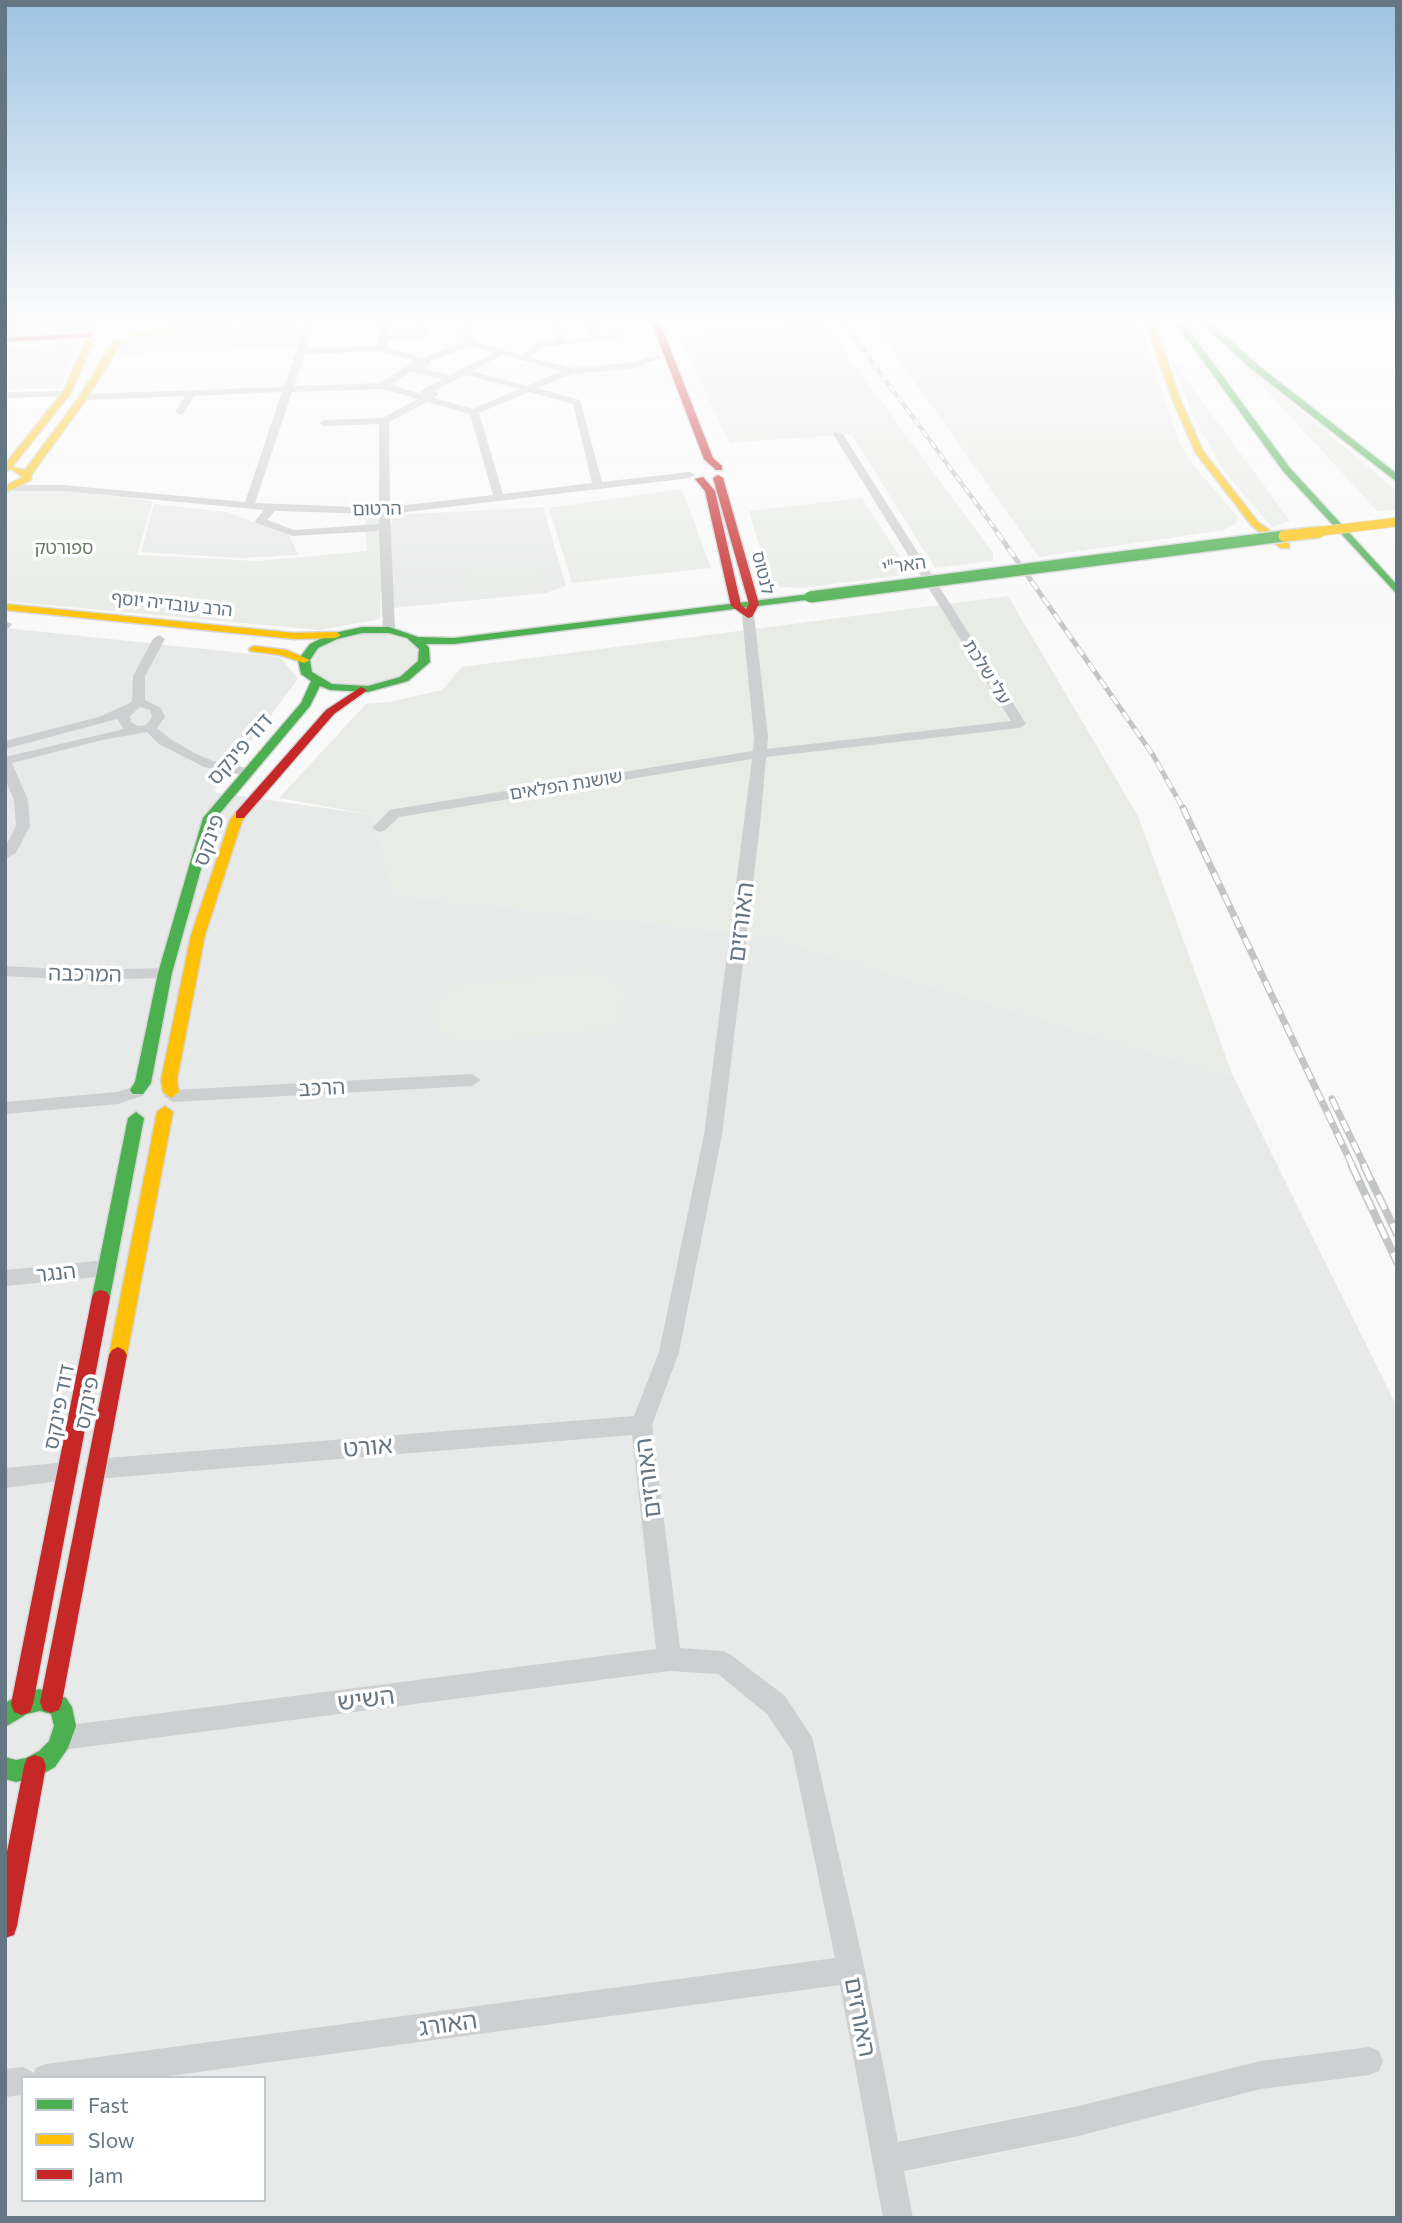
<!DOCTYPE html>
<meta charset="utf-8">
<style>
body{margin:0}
#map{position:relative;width:1402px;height:2223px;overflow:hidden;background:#f9f9f9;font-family:Commissioner,sans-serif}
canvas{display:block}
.frame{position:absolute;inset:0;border:7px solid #657683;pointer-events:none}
.legend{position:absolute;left:21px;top:2076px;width:245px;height:126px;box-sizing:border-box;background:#fff;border:2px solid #c1c8cd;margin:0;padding:9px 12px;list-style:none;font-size:21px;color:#657683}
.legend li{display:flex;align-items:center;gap:14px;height:35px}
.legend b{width:35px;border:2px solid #c1c8cd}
</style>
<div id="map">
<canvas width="1402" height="2223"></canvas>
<div class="frame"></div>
<ul class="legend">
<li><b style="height:9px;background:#4caf50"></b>Fast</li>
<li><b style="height:9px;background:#ffc107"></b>Slow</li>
<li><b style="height:9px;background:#c62828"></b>Jam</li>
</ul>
</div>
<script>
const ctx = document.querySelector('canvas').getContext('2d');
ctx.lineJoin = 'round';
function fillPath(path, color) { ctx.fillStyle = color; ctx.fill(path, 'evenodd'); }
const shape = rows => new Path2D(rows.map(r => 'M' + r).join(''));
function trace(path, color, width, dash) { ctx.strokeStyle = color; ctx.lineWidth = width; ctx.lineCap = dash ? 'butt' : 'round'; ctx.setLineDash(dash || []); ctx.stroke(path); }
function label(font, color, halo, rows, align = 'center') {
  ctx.font = font + ' Commissioner,"Noto Sans Hebrew",sans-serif'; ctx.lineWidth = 7; ctx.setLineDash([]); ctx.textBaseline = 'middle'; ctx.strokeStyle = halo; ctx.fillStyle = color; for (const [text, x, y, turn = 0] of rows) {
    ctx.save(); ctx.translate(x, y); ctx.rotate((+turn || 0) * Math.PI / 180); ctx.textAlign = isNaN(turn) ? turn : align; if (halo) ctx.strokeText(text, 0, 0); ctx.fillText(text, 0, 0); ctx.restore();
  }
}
fillPath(shape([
 [81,342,60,388,5,390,5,348],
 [154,504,227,512,289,535,298,555,241,558,141,552],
 [543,507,566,586,546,593,393,608,389,538,393,515],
 [5,628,280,657,298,679,213,792,373,815,395,894,766,935,1233,1076,1397,1407,1397,2218,5,2218],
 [23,2078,264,2078,264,2200,23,2200]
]), '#e8e9e9');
fillPath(shape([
 [5,318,118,318,113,323,80,332,5,337],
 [268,318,307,318,297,347,118,355,122,343,141,336],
 [776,318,820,318,993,553,993,561,935,568,851,434,730,443,679,336,781,328],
 [869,318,1138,318,1179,441,1189,460,1237,516,1236,524,1224,530,1039,557],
 [1167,353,1290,521,1272,527,1223,470,1196,422],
 [1234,355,1397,491,1397,510,1377,511],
 [28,486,153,501,137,555,259,561,367,551,365,517,384,516,380,619,320,630,5,601,5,492],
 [682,489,711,568,572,583,549,508],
 [862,498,911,574,802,588,780,587,769,579,749,511],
 [535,564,543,588,469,596,462,572],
 [1008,596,1138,816,1233,1076,766,935,395,894,373,815,279,798,366,704,390,702,442,690,462,667],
 [381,632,415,643,420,656,409,672,367,686,329,682,314,673,310,663,315,652,342,636],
 [589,972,608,976,618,983,625,994,621,1016,607,1029,469,1043,457,1041,440,1031,435,1010,441,1000,456,987,466,983]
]), '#e8ebe6');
const fast = shape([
 [1172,318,1180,318,1289,467,1397,585,1397,594,1283,471,1172,318],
 [1196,318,1204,318,1259,366,1397,474,1397,482,1253,370,1196,318],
 [810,594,815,597,814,599,454,644,426,644,429,648,430,662,408,681,368,692,330,690,320,686,310,706,215,819,172,973,151,1083,143,1094,133,1094,130,1090,135,1082,158,973,203,818,301,703,311,681,301,674,298,660,310,644,330,634,362,627,389,627,418,637,454,638,810,594],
 [362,633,389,633,407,638,419,649,418,661,400,677,368,686,332,684,312,672,310,660,318,648,337,639,362,633],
 [136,1112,144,1118,110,1297,107,1302,101,1304,95,1302,92,1297,128,1118,136,1112],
 [40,1689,66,1698,72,1707,76,1726,68,1748,55,1767,37,1777,16,1782,5,1779,5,1757,16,1760,26,1758,39,1751,49,1741,54,1726,51,1714,40,1711,27,1714,5,1727,5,1703,22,1693,40,1689]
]);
const slow = shape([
 [234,318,252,318,136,337,132,335,234,318],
 [1144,318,1152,318,1181,401,1203,451,1258,522,1289,544,1289,548,1281,548,1252,526,1195,452,1173,401,1144,318],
 [87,338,94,340,71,393,12,467,25,470,77,400,115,340,122,342,85,401,32,474,31,480,5,493,5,486,23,477,11,469,5,472,5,464,63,392,87,338],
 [5,604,294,633,336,632,341,635,336,638,294,639,5,610,5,604],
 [254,646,286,650,310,660,304,663,280,655,250,651,249,649,254,646],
 [240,811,246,815,242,821,205,935,177,1080,179,1092,171,1098,163,1092,161,1080,191,935,230,820,236,812,240,811],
 [165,1106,173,1112,127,1355,124,1360,118,1363,112,1360,109,1355,157,1112,165,1106]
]);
const jam = shape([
 [650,318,658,318,713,458,722,466,722,470,716,470,704,459,650,318],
 [93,333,90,337,5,342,5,338,93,333],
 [718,475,723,478,759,604,752,617,748,618,731,606,705,491,695,479,703,477,715,491,741,605,746,609,749,604,713,478,718,475],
 [361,687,367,690,365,692,334,714,244,818,236,818,236,812,326,710,361,687],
 [101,1290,107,1292,110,1297,33,1704,30,1712,22,1715,14,1712,11,1704,92,1297,95,1292,101,1290],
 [118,1347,124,1350,127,1355,62,1702,59,1710,51,1713,43,1710,40,1702,109,1355,112,1350,118,1347],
 [35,1755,43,1758,46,1766,17,1926,14,1935,5,1938,5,1862,24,1766,27,1758,35,1755]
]);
trace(fast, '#d5d6d7', 3);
trace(slow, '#d5d6d7', 3);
trace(jam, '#d5d6d7', 3);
fillPath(shape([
 [308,318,316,318,306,348,378,346,379,318,387,318,387,335,419,334,418,318,426,318,427,338,387,340,386,346,422,358,464,342,461,318,469,318,473,341,521,355,538,343,556,341,549,318,557,318,564,340,591,337,586,318,594,318,600,336,618,333,621,338,543,347,529,357,570,368,630,363,658,355,662,358,631,369,572,374,537,388,580,400,602,482,690,472,695,475,690,478,390,514,395,630,389,634,383,630,379,531,293,536,256,523,255,521,264,510,63,491,13,491,8,488,13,485,63,485,245,502,282,392,194,396,183,414,180,415,175,412,185,396,86,400,81,397,86,394,284,387,308,318],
 [470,346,494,353,451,375,424,369,430,365,430,361,470,346],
 [382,351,415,361,380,383,294,386,305,354,382,351],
 [503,355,561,371,527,386,472,371,503,355],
 [412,371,413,372,443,379,422,390,420,392,425,395,390,385,412,371],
 [465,375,519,389,473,409,434,398,439,394,434,391,465,375],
 [382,389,418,399,382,418,324,420,319,423,324,426,379,424,379,508,255,503,292,392,382,389],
 [529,392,573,404,592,483,503,494,479,413,529,392],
 [427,402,470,414,493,495,390,507,389,422,427,402],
 [275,511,379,514,379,524,294,530,267,520,275,511],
 [1212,318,1249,319,1310,318,1249,325,1219,324,1212,318],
 [1322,318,1393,318,1355,323,1322,318],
 [70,391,70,395,67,396,5,398,5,392,70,391],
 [835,432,843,434,1026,724,1019,728,766,757,760,825,722,1135,679,1352,652,1425,680,1648,723,1651,731,1655,785,1696,812,1737,865,1970,898,2142,1074,2107,1261,2061,1369,2047,1379,2051,1383,2061,1379,2071,1369,2075,1261,2089,1074,2137,904,2171,913,2218,883,2218,840,1985,154,2078,23,2078,23,2095,5,2097,5,2069,23,2067,34,2073,36,2068,46,2064,835,1958,792,1751,767,1714,718,1674,669,1671,62,1750,53,1747,50,1738,53,1729,62,1726,656,1649,632,1435,95,1479,87,1476,84,1469,87,1462,95,1459,634,1416,659,1352,704,1135,752,759,399,817,384,831,379,832,372,828,390,810,395,809,753,751,754,737,742,615,748,611,754,615,768,737,767,749,1011,721,833,434,835,432],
 [5,621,12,624,9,628,5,629,5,621],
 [159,635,165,639,145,676,145,700,161,708,165,717,157,728,169,738,194,753,213,761,252,769,254,772,247,776,204,767,159,744,147,732,102,740,12,763,28,800,30,826,16,853,5,859,5,847,16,826,14,800,5,779,5,757,124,729,117,719,5,749,5,741,99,717,132,702,133,676,153,639,159,635],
 [140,707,150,710,152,717,146,725,138,726,131,722,130,716,140,707],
 [5,966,78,970,165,968,173,973,165,978,78,980,5,976,5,966],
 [472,1074,481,1080,472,1086,173,1102,164,1096,173,1090,472,1074],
 [136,1086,145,1092,142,1096,118,1104,5,1114,5,1102,117,1092,136,1086],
 [107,1260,114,1263,117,1268,114,1273,107,1276,5,1286,5,1270,107,1260],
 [68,1462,76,1465,79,1472,76,1479,5,1488,5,1468,68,1462]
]), '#cecfd0');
fillPath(fast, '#4caf50');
fillPath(slow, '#ffc107');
fillPath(jam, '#c62828');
const railFar3 = shape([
 [840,318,998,533]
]);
const railFar2 = shape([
 [997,532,1153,755,1184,810]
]);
const railFar1 = shape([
 [1183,808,1353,1167],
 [1332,1099,1365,1167]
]);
const rail = shape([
 [1352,1166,1397,1262],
 [1364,1166,1397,1234]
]);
trace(railFar3, '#c3c5c6', 4.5);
trace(railFar2, '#c3c5c6', 5);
trace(railFar1, '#c3c5c6', 7);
trace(rail, '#c3c5c6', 8);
trace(railFar3, '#fff', 2.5, [7]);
trace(railFar2, '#fff', 3.5, [10]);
trace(railFar1, '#fff', 4.5, [12]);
trace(rail, '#fff', 5, [16]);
const fastBridge = shape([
 [810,597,1284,536]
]);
const slowBridgeFar1 = shape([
 [1306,533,1397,522]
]);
const slowBridge = shape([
 [1284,536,1320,532]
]);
trace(fastBridge, '#d5d6d7', 14, []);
trace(slowBridgeFar1, '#d5d6d7', 10, []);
trace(slowBridge, '#d5d6d7', 14, []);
trace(fastBridge, '#4caf50', 11);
trace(slowBridgeFar1, '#ffc107', 9);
trace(slowBridge, '#ffc107', 11);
fillPath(shape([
 [675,318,714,318,676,320]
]), '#b3b5b5');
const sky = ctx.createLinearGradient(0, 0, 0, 629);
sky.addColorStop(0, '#9dc2e2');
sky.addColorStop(0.51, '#fcfcfc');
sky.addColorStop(1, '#fcfcfc00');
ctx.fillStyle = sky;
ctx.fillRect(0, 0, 1402, 629);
label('18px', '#657683', '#fff', [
 ["הרטום",377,509,-1],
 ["האר\"י",904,565,-7],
 ["לנטוס",763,573,76],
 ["הרב עובדיה יוסף",172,604,6],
 ["עלי שלכת",987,672,58],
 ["שושנת הפלאים",566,785,-9]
]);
label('18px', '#687a64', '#fff', [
 ["ספורטק",64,548]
]);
label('21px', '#657683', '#fff', [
 ["דוד פינקס",240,749,-49],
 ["פינקס",209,840,-70],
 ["המרכבה",85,974,1],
 ["הרכב",322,1088,-3],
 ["הנגר",56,1273,-6],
 ["פינקס",87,1403,-79],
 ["דוד פינקס",59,1407,-79]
]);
label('24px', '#657683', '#fff', [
 ["האורזים",741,922,-83],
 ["אורט",368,1447,-5],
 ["האורזים",648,1478,-97],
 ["השיש",366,1699,-7],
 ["האורזים",860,2017,79],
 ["האורג",448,2024,-8]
]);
</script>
